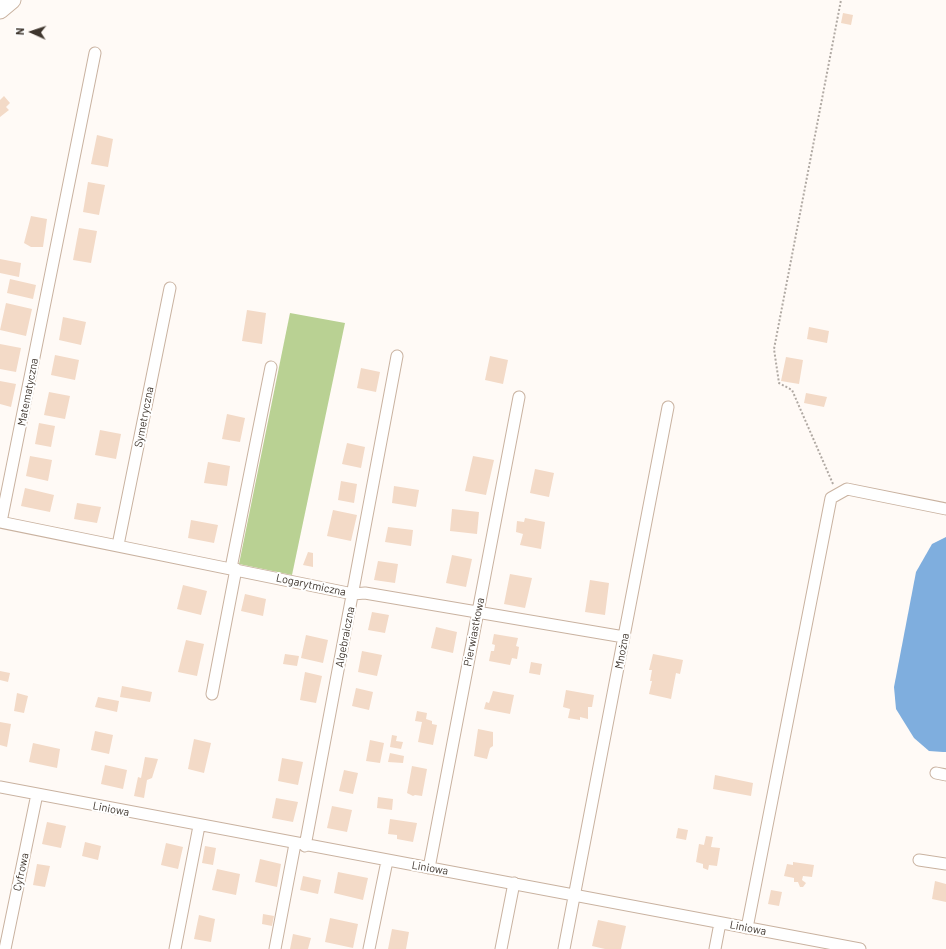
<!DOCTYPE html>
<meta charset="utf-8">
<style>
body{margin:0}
#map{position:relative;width:946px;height:949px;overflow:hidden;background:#fffaf6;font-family:Barlow,sans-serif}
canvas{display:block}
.north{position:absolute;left:12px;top:12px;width:40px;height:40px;-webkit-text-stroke:3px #fff;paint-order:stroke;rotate:273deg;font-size:11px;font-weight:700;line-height:16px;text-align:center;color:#3e352d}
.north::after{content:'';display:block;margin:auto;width:14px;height:18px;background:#3e352d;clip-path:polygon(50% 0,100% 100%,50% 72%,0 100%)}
</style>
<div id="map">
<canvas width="946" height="949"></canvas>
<div class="north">N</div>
</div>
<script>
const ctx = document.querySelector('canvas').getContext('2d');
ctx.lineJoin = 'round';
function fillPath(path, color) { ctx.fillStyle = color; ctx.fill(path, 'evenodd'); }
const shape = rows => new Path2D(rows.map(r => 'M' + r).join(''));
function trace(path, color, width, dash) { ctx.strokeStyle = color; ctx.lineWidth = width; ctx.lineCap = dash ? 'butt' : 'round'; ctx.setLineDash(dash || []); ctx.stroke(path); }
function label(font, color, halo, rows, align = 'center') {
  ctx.font = font + ' Barlow,sans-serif'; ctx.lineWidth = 4; ctx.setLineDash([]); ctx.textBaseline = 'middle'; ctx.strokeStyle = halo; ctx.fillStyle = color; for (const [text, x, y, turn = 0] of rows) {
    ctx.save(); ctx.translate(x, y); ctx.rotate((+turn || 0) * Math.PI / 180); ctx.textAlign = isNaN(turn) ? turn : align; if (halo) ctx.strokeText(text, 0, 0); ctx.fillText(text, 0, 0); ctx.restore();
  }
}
fillPath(shape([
 [290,313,345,323,292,575,239,564]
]), '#b9d193');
fillPath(shape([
 [946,537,946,752,943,752,929,751,914,738,896,709,894,687,916,572,932,544]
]), '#7faede');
fillPath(shape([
 [843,13,853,15,851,25,841,23],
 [4,96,10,103,6,107,9,110,0,117,0,100],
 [97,135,113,139,108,167,91,164],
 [88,182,105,185,99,215,83,212],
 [31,216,47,219,43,247,31,247,24,243],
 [79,228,97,231,91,263,73,260],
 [0,259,21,263,19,277,0,273],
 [10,279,36,285,33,299,7,293],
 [6,303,32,309,26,336,0,330],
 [247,310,266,313,262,344,242,341],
 [63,317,86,322,81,345,59,340],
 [809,327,829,331,827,343,807,339],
 [0,344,21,348,16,372,0,369],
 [55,355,79,360,75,380,51,375],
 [490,356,508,360,503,384,485,380],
 [786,357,803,360,799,384,781,381],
 [361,368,380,372,376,392,357,388],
 [0,381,16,384,11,407,0,404],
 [49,392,70,396,65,419,44,415],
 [806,393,827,397,824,407,804,403],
 [227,414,245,418,240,442,222,439],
 [39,423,55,426,51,447,35,444],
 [100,430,121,434,116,459,95,455],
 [347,443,365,447,361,468,342,464],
 [30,456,52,460,48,481,26,476],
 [473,456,494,460,486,495,465,491],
 [208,462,230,466,227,486,204,483],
 [535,469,554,473,549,497,530,493],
 [341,481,357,484,354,503,338,500],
 [394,486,419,490,416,507,392,503],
 [25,488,54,495,50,512,21,506],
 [77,503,101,507,97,523,74,519],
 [452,509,479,512,477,534,450,531],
 [333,510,357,515,351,541,327,536],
 [525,518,545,522,541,549,520,545,523,534,516,532,517,521,524,522],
 [191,520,218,525,214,543,188,538],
 [388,527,413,530,411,546,385,542],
 [308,552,313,553,313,567,303,565],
 [452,555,472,559,466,587,446,583],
 [378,561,398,564,395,583,374,580],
 [510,574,532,578,525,608,504,604],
 [590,580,609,583,605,615,585,612],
 [183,585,207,591,201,615,177,609],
 [245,594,266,599,263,616,241,611],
 [372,612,389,615,385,633,368,630],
 [436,627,457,632,453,653,431,648],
 [494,634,518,638,516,646,519,647,517,659,512,658,510,665,489,661,491,651,494,651,495,645,492,644],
 [306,635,328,640,323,663,301,658],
 [186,640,204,644,197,676,178,672],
 [362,651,382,655,377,676,358,672],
 [285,654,299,656,297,666,283,664],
 [653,654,683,660,680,674,676,673,671,699,649,694,652,681,650,681,652,670,649,670],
 [531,662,542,664,540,675,529,673],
 [0,671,10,673,8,682,0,680],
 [305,672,322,676,316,703,300,700],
 [122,686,152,692,150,702,120,697],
 [356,688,373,692,369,710,352,706],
 [566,690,594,695,592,707,588,707,588,719,580,717,580,720,568,718,570,709,563,707],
 [493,691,514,695,510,714,484,709,486,702,489,703],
 [17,693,28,696,24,713,14,711],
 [98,697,119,701,117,712,95,707],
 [417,711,427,713,426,719,432,721,432,724,437,725,433,745,418,742,422,722,415,721],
 [0,722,11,724,7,747,0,745],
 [478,729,493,732,493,746,490,748,487,759,474,756],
 [95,731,113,735,109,754,91,750],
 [392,735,397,736,396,741,403,742,401,749,390,747],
 [194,739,211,743,204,773,188,769],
 [370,740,384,743,380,763,366,761],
 [33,743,60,749,57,768,29,762],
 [390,753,404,756,403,763,388,762],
 [145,757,158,759,152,778,147,780,144,798,134,796,138,777,141,778],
 [282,758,303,762,298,785,278,781],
 [105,765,127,770,123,789,101,784],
 [412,766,427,769,422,796,415,795,413,796,407,793],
 [344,770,358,773,353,794,339,791],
 [715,775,753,783,751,796,713,789],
 [378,797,393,799,392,810,377,808],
 [276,798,298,802,293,822,272,818],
 [332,806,352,810,347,832,327,828],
 [390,819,417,823,413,842,397,839,397,835,388,834],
 [47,822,66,826,61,848,42,844],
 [678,828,688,830,686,840,676,838],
 [706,836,713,837,711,847,720,848,717,866,709,865,708,870,703,868,703,864,696,862,699,844,704,845],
 [85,842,101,846,98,860,82,856],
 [166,843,183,847,178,869,161,865],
 [205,846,216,848,213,865,202,863],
 [260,859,281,864,277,887,255,882],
 [793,862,814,865,812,877,803,876,802,880,806,883,803,887,800,887,798,882,794,882,794,878,784,876,787,864,793,865],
 [37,864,50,866,45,887,33,885],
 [217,869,240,874,236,895,212,890],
 [338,872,368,878,363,900,334,893],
 [303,876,321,880,318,894,300,890],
 [935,881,946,884,946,902,932,899],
 [771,890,782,892,779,906,768,904],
 [263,914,274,916,272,926,262,924],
 [199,915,215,919,211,942,194,939],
 [330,918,358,924,353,948,325,942],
 [598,920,626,926,621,949,605,949,592,946],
 [392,929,409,932,406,949,388,949],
 [293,934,311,938,308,949,290,949]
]), '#f3dac7');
const minor = shape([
 [0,522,353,594,365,593,624,637],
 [1,522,95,53],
 [118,545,170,288],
 [231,568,271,367],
 [212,694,236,569],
 [936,773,946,775],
 [0,787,860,949],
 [305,846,397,356],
 [919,860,946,864],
 [429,868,519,397],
 [747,928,831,498,847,489,946,509],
 [5,949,37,794],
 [175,949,199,826],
 [275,949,295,844],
 [369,949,387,861],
 [501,949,514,883],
 [564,949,668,407],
 [715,949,720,923]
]);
const highway = shape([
 [0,10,12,0]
]);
trace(minor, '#c9b2a0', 13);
trace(highway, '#c9b2a0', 19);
trace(shape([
 [833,484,792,390,779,383,774,349,841,0]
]), '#b0a9a3', 2, [2, 2]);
trace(minor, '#fff', 11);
trace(highway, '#fff', 17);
label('11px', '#3e352d', '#fff', [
 ["Matematyczna",28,392,-79],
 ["Symetryczna",144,417,-79],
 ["Logarytmiczna",311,585,12],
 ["Pierwiastkowa",474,632,-79],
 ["Algebraiczna",345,637,-79],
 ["Mnożna",622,651,-79],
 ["Liniowa",111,809,11],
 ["Liniowa",430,868,10],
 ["Cyfrowa",21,872,-78],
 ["Liniowa",748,928,11]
]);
</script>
